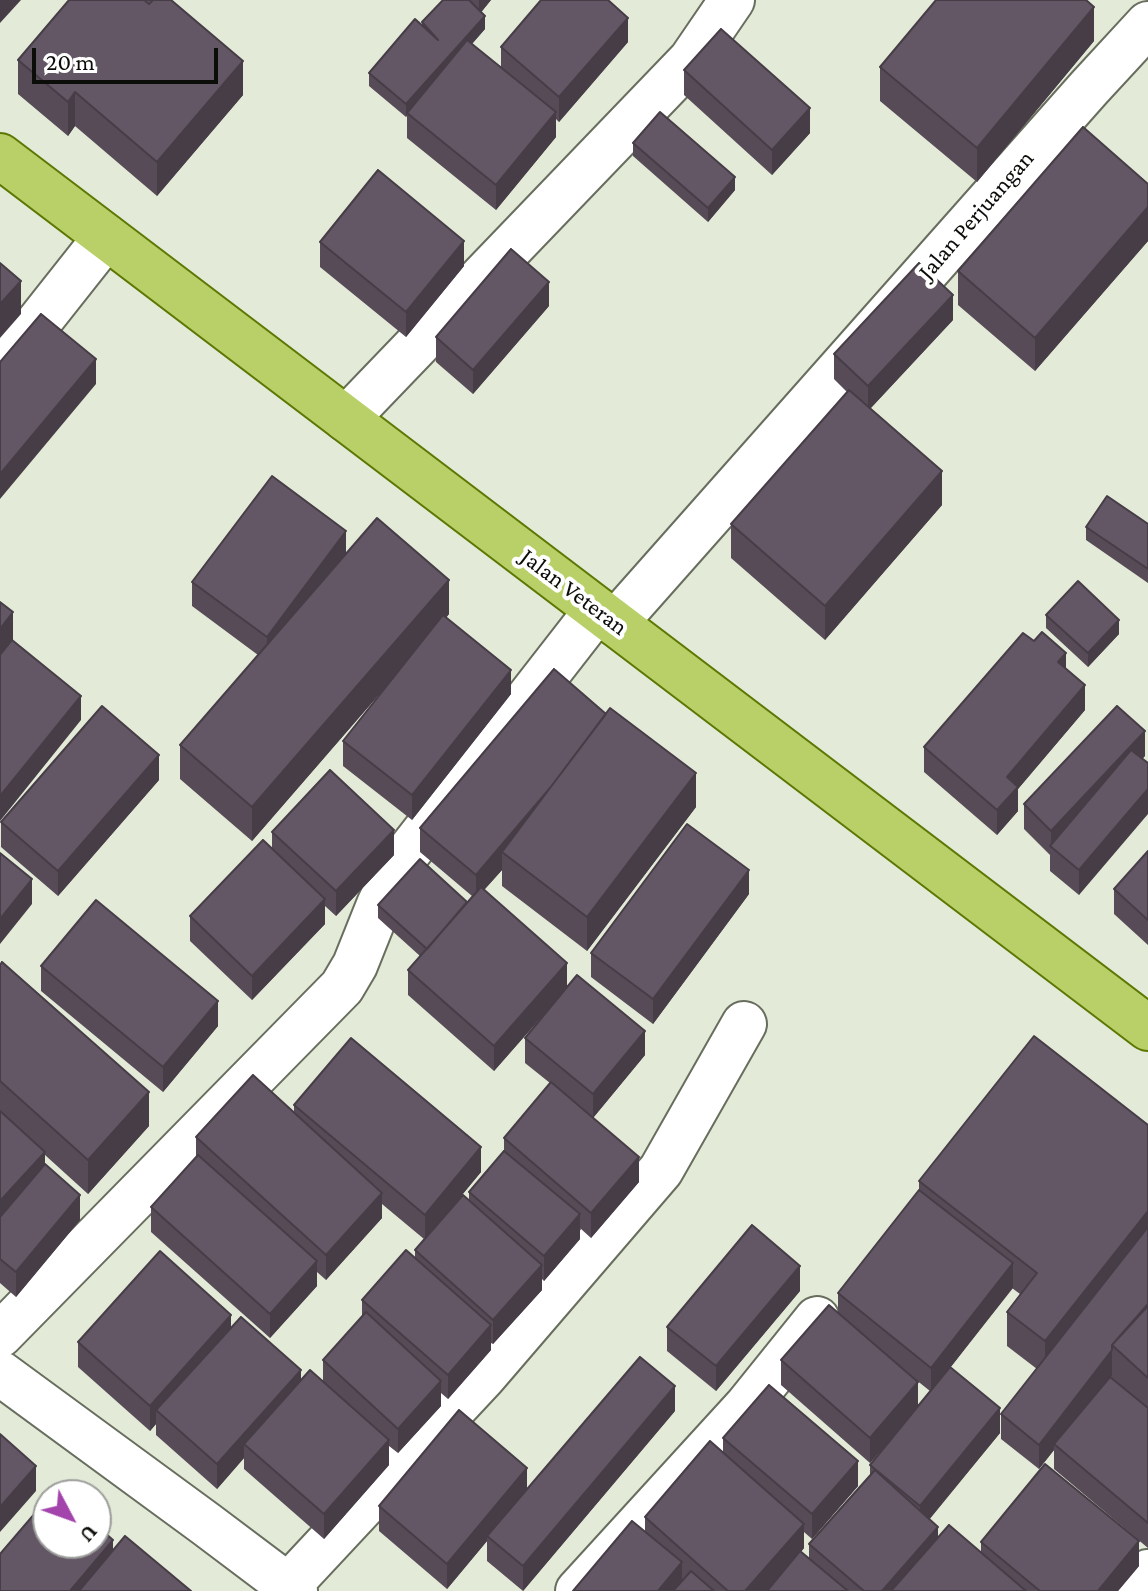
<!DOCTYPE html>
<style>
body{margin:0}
#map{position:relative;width:1148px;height:1591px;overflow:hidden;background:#e3ead8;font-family:"Crimson Pro",serif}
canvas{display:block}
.north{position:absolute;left:32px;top:1479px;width:80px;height:80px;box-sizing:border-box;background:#fff;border:2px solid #9d9f9c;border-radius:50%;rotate:131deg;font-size:22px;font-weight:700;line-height:32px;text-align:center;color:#0b0e08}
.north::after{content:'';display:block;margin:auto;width:28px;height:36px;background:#a344ac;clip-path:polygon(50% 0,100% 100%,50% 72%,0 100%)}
.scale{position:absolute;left:32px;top:48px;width:186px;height:36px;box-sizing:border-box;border:4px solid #0b0e08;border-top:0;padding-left:10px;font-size:24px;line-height:28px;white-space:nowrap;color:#0b0e08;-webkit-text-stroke:6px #fff;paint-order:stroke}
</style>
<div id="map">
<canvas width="1148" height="1591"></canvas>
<div class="north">U</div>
<div class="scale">20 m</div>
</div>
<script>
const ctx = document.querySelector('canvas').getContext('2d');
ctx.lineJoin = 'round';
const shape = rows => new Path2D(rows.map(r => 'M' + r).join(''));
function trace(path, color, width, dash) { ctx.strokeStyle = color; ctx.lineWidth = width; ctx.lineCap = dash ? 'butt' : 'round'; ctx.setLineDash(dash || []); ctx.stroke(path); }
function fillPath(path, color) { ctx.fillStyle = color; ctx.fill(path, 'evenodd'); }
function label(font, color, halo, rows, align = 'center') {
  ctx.font = font + ' "Crimson Pro",serif'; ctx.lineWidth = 8; ctx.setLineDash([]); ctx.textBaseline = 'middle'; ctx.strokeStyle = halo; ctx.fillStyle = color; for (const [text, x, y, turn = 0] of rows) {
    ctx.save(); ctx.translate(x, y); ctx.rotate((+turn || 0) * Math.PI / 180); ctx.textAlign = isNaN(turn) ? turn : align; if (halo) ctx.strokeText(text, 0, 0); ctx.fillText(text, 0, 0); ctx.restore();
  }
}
const minor = shape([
 [0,371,106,237],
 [346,419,691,60,732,0],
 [615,623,1089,88,1148,24],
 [0,1335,342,987,355,965,379,905,397,867,597,610],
 [0,1373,206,1524,295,1591],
 [288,1586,484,1376,661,1170,744,1024],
 [578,1591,747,1406,817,1319],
 [1132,1591,1148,1572]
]);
const major = shape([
 [0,156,1148,1028]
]);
trace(minor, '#686e5e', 48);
trace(major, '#5c7803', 48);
trace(minor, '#fff', 44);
trace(major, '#b8d067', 44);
fillPath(shape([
 [443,0,491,0,481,12,485,29,472,44,501,68,501,47,628,42,559,122,556,119,556,137,496,210,407,138,407,116,406,117,369,86,369,73,422,26,422,22],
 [176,5,243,95,157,196,75,126,68,136,18,94,18,60],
 [1094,41,977,182,880,101,880,67],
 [684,70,810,133,772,175,684,95],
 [633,143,735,190,708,222,633,156],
 [1148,184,1148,241,1035,371,958,305,958,271],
 [320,242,464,266,406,337,320,267],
 [549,306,473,394,436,362,436,337],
 [953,320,870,409,942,505,825,640,731,558,731,524,847,392,834,379,834,354],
 [1148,524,1148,583,1086,540,1086,527],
 [346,555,449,614,446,618,511,694,412,820,343,766,343,741,388,684,252,841,180,779,180,745,258,655,192,606,192,582],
 [1046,615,1119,634,1088,667,1046,628],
 [1066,668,1085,710,1018,789,1018,811,997,835,924,772,924,747],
 [1145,756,1142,759,1079,895,1050,871,1050,855,1024,829,1024,804],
 [159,780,58,896,1,847,1,822],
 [696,807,587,951,502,886,502,870,484,890,567,987,645,1055,593,1118,639,1182,591,1238,580,1228,580,1239,544,1281,542,1279,542,1290,493,1344,491,1343,491,1350,448,1399,441,1393,441,1406,398,1453,389,1446,389,1465,324,1539,244,1469,244,1458,217,1489,156,1435,156,1424,150,1431,78,1367,78,1342,231,1327,301,1381,323,1381,323,1360,362,1316,362,1300,415,1258,415,1250,424,1239,382,1204,382,1218,326,1280,317,1272,317,1286,270,1338,151,1232,151,1207,196,1157,196,1137,294,1112,294,1105,481,1172,435,1227,469,1200,469,1192,504,1152,504,1138,550,1083,525,1063,525,1038,559,997,494,1071,408,995,408,970,420,956,378,918,378,905,467,902,472,896,420,852,420,828],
 [272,832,394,855,336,916,325,906,325,924,252,1000,190,941,190,916,272,849],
 [1148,851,1148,945,1114,914,1114,889],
 [749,894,653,1024,591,977,591,953],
 [0,965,149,1126,88,1194,45,1155,45,1164,80,1220,16,1297,0,1283],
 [41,966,218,1026,163,1092,41,991],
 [1148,1125,1148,1548,1054,1469,1054,1450,1039,1469,1001,1439,1001,1414,1037,1369,1007,1346,1007,1312,1020,1294,1012,1288,950,1368,1000,1433,929,1519,938,1537,981,1552,981,1542,1139,1566,1118,1591,573,1591,645,1531,645,1517,723,1452,723,1438,858,1486,812,1539,804,1532,804,1548,801,1552,809,1559,809,1544,870,1476,870,1465,894,1436,870,1463,781,1385,781,1360,838,1312,838,1293,919,1190,919,1181],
 [915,1379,930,1391,918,1405],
 [800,1291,716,1391,667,1351,667,1327],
 [675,1411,523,1591,487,1561,487,1541,447,1589,379,1531,379,1506,527,1490]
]), '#564b57');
fillPath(shape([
 [0,0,21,0,0,23],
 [479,0,491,0,479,15],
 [1094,7,1094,41,977,182,977,148],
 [485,16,485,29,409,115,407,113,406,117,406,104],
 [628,18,628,42,559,122,559,97],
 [243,61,243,95,157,196,157,162],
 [75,92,75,126,68,136,68,102],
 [810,108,810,133,772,175,772,150],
 [556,112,556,137,496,210,496,185],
 [735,177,735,190,708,222,708,208],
 [1148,207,1148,241,1035,371,1035,338],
 [464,241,464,266,406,337,406,312],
 [21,281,21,314,0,338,0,304],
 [549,282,549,306,473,394,473,370],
 [953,295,953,320,868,411,868,386],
 [96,359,96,384,0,499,0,474],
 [942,471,942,505,825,640,825,606],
 [346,531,346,556,267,662,267,637],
 [449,580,449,614,252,841,252,807],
 [13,612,13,646,0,663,0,629],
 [1119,620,1119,634,1088,667,1088,653],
 [1066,653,1066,678,1058,662],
 [511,670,511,694,412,820,412,795],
 [1085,685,1085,710,1018,789,1018,811,997,835,997,810,1007,777],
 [81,696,81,720,0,821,0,796],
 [610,717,502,852,502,870,476,899,476,875],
 [1145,731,1145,756,1056,851,1051,847,1051,831],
 [159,755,159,780,58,896,58,871],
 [696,773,696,807,587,951,587,917],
 [1148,789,1148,814,1079,895,1079,870],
 [394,830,394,855,336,916,336,891],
 [749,870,749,894,653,1024,653,999],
 [32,879,32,904,0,944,0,919],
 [325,899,325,924,252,1000,252,976],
 [567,963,567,988,494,1071,494,1046],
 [218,1001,218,1026,163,1092,163,1067],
 [645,1031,645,1055,593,1118,593,1094],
 [149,1092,149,1126,88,1194,88,1160],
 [481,1147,481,1172,425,1240,425,1215],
 [45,1152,45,1176,0,1226,0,1201],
 [639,1157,639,1182,591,1238,591,1213],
 [382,1193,382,1218,326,1280,326,1255],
 [80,1195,80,1220,16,1297,16,1272],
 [1148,1211,1148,1245,1045,1375,1045,1341],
 [580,1214,580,1239,544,1281,544,1256],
 [317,1261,317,1286,270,1338,270,1314],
 [1013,1263,1013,1288,931,1392,931,1368],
 [542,1265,542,1290,493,1344,493,1320],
 [800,1266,800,1291,716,1391,716,1366],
 [231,1315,231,1340,156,1410,156,1424,150,1431,150,1406],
 [491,1325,491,1350,448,1399,448,1375],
 [1112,1350,1112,1375,1057,1446,1054,1444,1054,1450,1039,1469,1039,1445],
 [301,1370,301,1395,244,1444,244,1458,217,1489,217,1464],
 [441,1381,441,1406,398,1453,398,1429],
 [918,1382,918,1407,870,1463,870,1438],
 [675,1386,675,1411,523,1591,523,1566],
 [1000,1408,1000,1433,920,1531,920,1506],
 [389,1440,389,1465,324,1539,324,1514],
 [858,1461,858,1486,812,1539,812,1514],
 [36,1466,36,1491,0,1532,0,1507],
 [527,1468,527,1493,487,1536,487,1541,447,1589,447,1564],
 [804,1524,804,1548,767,1591,745,1591],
 [938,1527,938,1552,904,1591,882,1591],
 [113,1540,113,1565,91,1591,70,1591],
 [1139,1541,1139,1566,1118,1591,1098,1591],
 [682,1562,682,1587,678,1591,658,1591]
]), '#463d47');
const building = shape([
 [69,0,144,0,149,4,153,0,171,0,243,61,157,162,75,92,68,102,18,60,69,0],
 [144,0,153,0,149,4,144,0],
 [443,0,469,0,485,16,406,104,369,73,415,19,438,40,422,22,443,0],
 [541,0,608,0,628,18,559,97,501,47,541,0],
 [936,0,1086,0,1094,7,977,148,880,67,936,0],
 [721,29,810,108,772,150,684,70,721,29],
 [467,40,556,112,496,185,407,113,467,40],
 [660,112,735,177,708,208,633,143,660,112],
 [1083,127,1148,184,1148,207,1035,338,958,271,1083,127],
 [378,170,464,241,406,312,320,242,378,170],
 [511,249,549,282,473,370,436,337,511,249],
 [0,263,21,281,0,304,0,263],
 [919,263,953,295,868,386,834,354,919,263],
 [41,314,96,359,0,474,0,362,41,314],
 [849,390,942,471,825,606,731,524,849,390],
 [272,476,346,531,267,637,192,582,272,476],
 [1107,496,1148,524,1148,569,1086,527,1107,496],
 [377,518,449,580,252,807,180,745,377,518],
 [1078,581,1119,620,1088,653,1046,615,1078,581],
 [0,602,13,612,0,629,0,602],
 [443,615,511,670,412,795,343,741,443,615],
 [1042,632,1066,653,1058,662,1085,685,1007,777,1018,787,997,810,924,747,1023,633,1034,641,1042,632],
 [12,640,81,696,0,796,0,655,12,640],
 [554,669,606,714,550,788,476,875,420,828,554,669],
 [102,706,159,755,58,871,1,822,102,706],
 [1117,706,1145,731,1051,831,1024,804,1117,706],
 [610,708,696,773,587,917,502,852,610,708],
 [1131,750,1148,763,1148,789,1079,870,1050,846,1131,750],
 [330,770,394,830,336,891,272,832,330,770],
 [687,824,749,870,653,999,591,953,687,824],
 [263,840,325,899,252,976,190,916,263,840],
 [1148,851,1148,920,1114,889,1148,851],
 [0,853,32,879,0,919,0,853],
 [420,859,467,902,427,949,378,905,420,859],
 [481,887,567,963,494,1046,408,970,481,887],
 [96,900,218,1001,163,1067,41,966,96,900],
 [2,962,149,1092,88,1160,0,1081,0,965,2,962],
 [577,975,645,1031,593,1094,525,1038,577,975],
 [1034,1036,1148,1125,1148,1211,1045,1341,1007,1312,1037,1273,919,1181,1034,1036],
 [351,1038,481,1147,425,1215,294,1105,351,1038],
 [253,1075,382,1193,326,1255,196,1137,253,1075],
 [551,1082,639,1157,591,1213,504,1138,551,1082],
 [0,1111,45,1152,0,1201,0,1111],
 [504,1151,580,1214,544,1256,469,1192,504,1151],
 [198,1155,317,1261,270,1314,151,1207,198,1155],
 [45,1164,80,1195,16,1272,0,1259,0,1217,45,1164],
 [919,1190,1013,1263,931,1368,838,1293,919,1190],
 [463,1195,542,1265,493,1320,415,1250,463,1195],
 [752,1225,800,1266,716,1366,667,1327,752,1225],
 [1148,1227,1148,1304,1112,1345,1112,1350,1039,1445,1001,1414,1148,1227],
 [406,1250,491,1325,448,1375,362,1300,406,1250],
 [160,1251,231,1315,150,1406,78,1342,160,1251],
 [829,1305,918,1382,870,1438,781,1360,829,1305],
 [1148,1306,1148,1378,1112,1345,1148,1306],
 [366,1312,441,1381,398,1429,323,1360,366,1312],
 [241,1317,301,1370,217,1464,156,1410,241,1317],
 [640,1357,675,1386,523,1566,487,1536,640,1357],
 [950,1367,1000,1408,920,1506,870,1465,950,1367],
 [310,1370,389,1440,324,1514,244,1444,310,1370],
 [1110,1377,1148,1408,1148,1523,1054,1444,1110,1377],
 [769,1385,858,1461,812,1514,723,1438,769,1385],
 [459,1410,527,1468,447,1564,379,1506,459,1410],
 [0,1434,36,1466,0,1507,0,1434],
 [710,1441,804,1524,745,1591,728,1591,645,1517,710,1441],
 [1045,1464,1139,1541,1098,1591,1040,1591,981,1542,1045,1464],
 [875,1470,938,1527,882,1591,864,1591,809,1544,875,1470],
 [55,1489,62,1495,50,1495,55,1489],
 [48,1498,48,1543,96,1543,96,1525,113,1540,70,1591,0,1591,0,1554,48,1498],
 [632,1521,682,1562,658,1591,573,1591,632,1521],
 [949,1525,1026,1591,891,1591,949,1525],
 [125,1536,191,1591,79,1591,125,1536],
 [800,1551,848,1591,767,1591,800,1551],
 [691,1571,714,1591,673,1591,691,1571]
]);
fillPath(building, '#645765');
trace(building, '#463d47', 2);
label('24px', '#0b0e08', '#fff', [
 ["Jalan Perjuangan",976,215,-49],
 ["Jalan Veteran",574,592,37]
]);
</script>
